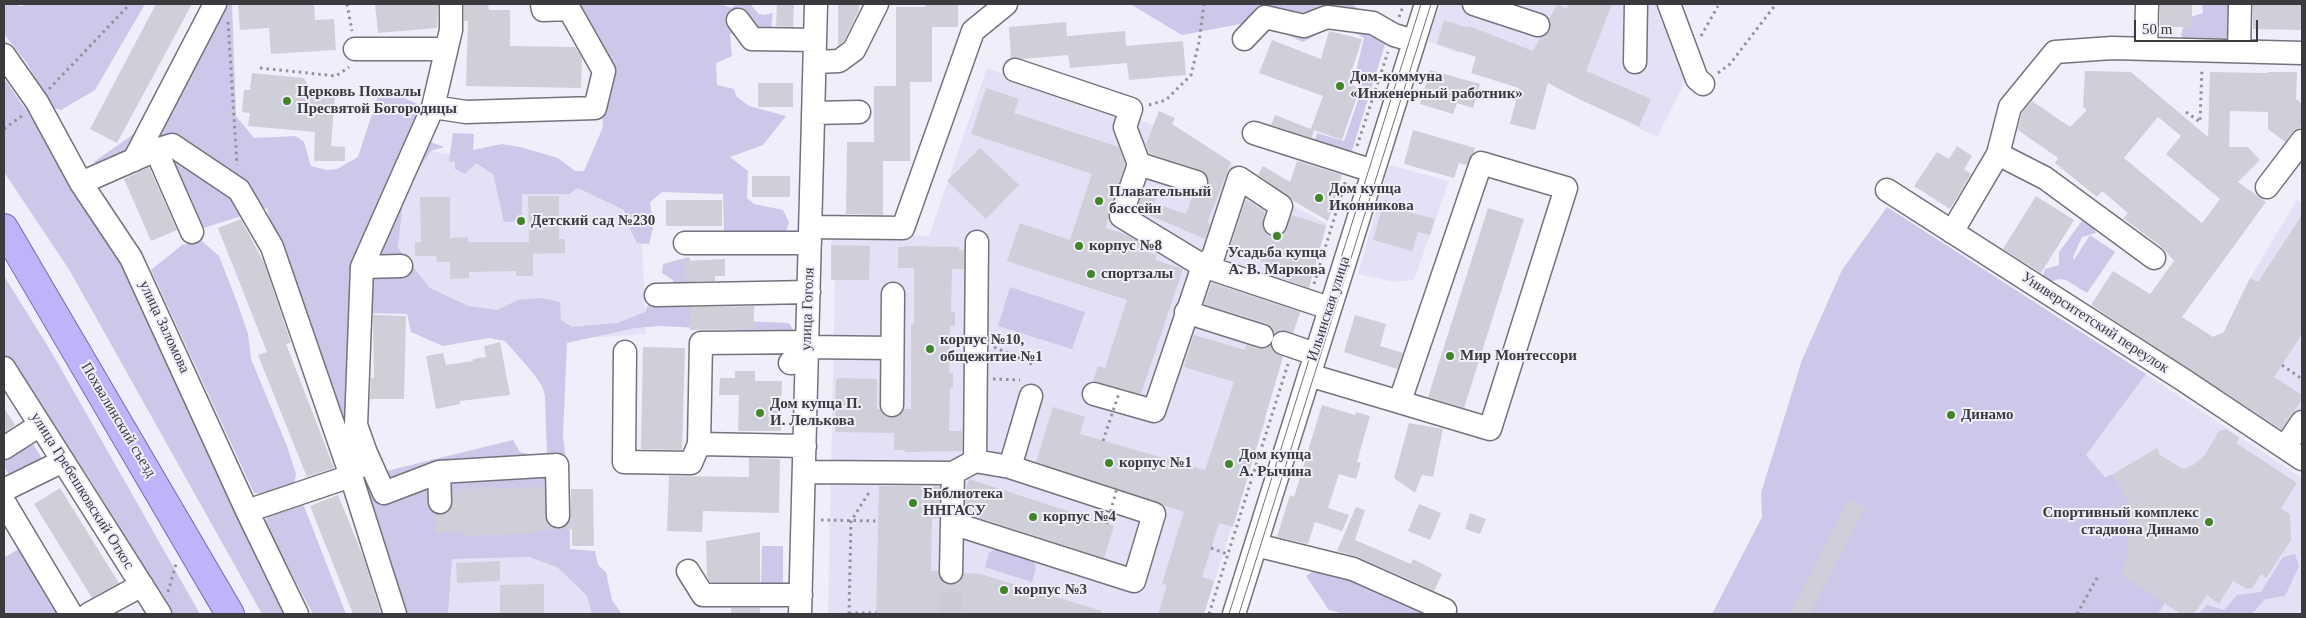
<!DOCTYPE html>
<meta charset="utf-8">
<style>
body{margin:0}
#map{position:relative;width:2306px;height:618px;overflow:hidden;background:#efeefb;font-family:Georgia,serif}
canvas{display:block}
.frame{position:absolute;inset:0;border:5px solid #3a3a3f;pointer-events:none}
.scale{position:absolute;left:2134px;top:20px;width:124px;height:22px;box-sizing:border-box;border:2px solid #3a3a3f;border-top:0;padding-left:6px;font-size:15px;line-height:18px;white-space:nowrap;color:#3a3a3f;-webkit-text-stroke:4px #efeefb;paint-order:stroke}
</style>
<div id="map">
<canvas width="2306" height="618"></canvas>
<div class="frame"></div>
<div class="scale">50 m</div>
</div>
<script>
const ctx = document.querySelector('canvas').getContext('2d');
ctx.lineJoin = 'round';
function fillPath(path, color) { ctx.fillStyle = color; ctx.fill(path, 'evenodd'); }
const shape = rows => new Path2D(rows.map(r => 'M' + r).join(''));
function trace(path, color, width, dash) { ctx.strokeStyle = color; ctx.lineWidth = width; ctx.lineCap = dash ? 'butt' : 'round'; ctx.setLineDash(dash || []); ctx.stroke(path); }
function label(font, color, halo, rows, align = 'center') {
  ctx.font = font + ' Georgia,serif'; ctx.lineWidth = 4; ctx.setLineDash([]); ctx.textBaseline = 'middle'; ctx.strokeStyle = halo; ctx.fillStyle = color; for (const [text, x, y, turn = 0] of rows) {
    ctx.save(); ctx.translate(x, y); ctx.rotate((+turn || 0) * Math.PI / 180); ctx.textAlign = isNaN(turn) ? turn : align; if (halo) ctx.strokeText(text, 0, 0); ctx.fillText(text, 0, 0); ctx.restore();
  }
}
fillPath(shape([
 [1441,4,1657,4,1690,72,1657,137,1550,84,1461,48,1458,53,1427,41],
 [987,68,1174,132,1176,127,1299,209,1327,224,1309,287,1291,340,1288,340,1267,406,1259,417,1266,419,1204,614,828,614,835,280,831,279,832,235,929,236],
 [431,151,596,179,640,194,646,334,539,341,420,321,398,248,404,191],
 [1389,165,1449,181,1414,280,1395,282,1358,274],
 [2297,200,2302,204,2302,447,2194,376,2224,331,2250,278],
 [2146,374,2302,478,2302,614,2158,614,2164,603,2121,575,2127,517,2134,512,2086,455],
 [529,557,557,567,587,597,592,614,448,614,452,559]
]), '#e2e1f5');
fillPath(shape([
 [4,4,17,4,19,6,36,4,145,4,95,90,61,110,53,108,26,62,4,34],
 [212,4,232,4,236,116,254,138,296,136,304,142,311,166,327,170,337,169,358,157,381,87,426,108,428,141,444,147,431,151,404,191,398,248,430,288,468,306,497,310,518,300,541,298,560,302,561,320,572,327,617,323,645,312,650,301,670,294,673,280,662,273,663,264,689,257,694,273,699,277,690,294,697,319,789,323,795,333,661,326,635,328,567,343,563,435,569,487,570,549,595,551,598,565,606,572,612,600,622,614,592,614,587,596,557,567,529,557,452,559,448,614,388,614,351,482,370,475,513,440,520,452,547,458,545,396,542,386,533,373,505,341,489,338,443,346,411,332,407,314,363,313,353,435,337,460,303,360,267,208,200,229,165,157,113,181,94,162,163,113],
 [571,4,721,4,731,8,737,4,750,4,759,14,764,15,773,13,770,35,730,34,732,56,716,63,717,85,734,89,736,96,749,106,786,116,763,145,730,157,748,171,747,198,754,204,783,210,789,222,784,238,758,231,724,232,723,194,662,192,650,202,653,228,649,244,637,243,632,233,624,210,578,188,569,194,522,194,522,221,504,222,493,174,476,163,465,174,455,169,455,162,449,161,453,133,474,134,473,150,502,144,520,147,558,158,575,171,584,171,603,127,601,105,605,92],
 [1130,4,1352,4,1364,14,1392,22,1349,160,1312,148,1317,133,1344,141,1362,89,1354,80,1364,38,1339,23,1303,42,1256,21,1182,35],
 [2202,4,2231,4,2233,27,2222,43,2186,43,2181,35,2185,19,2203,13],
 [4,78,23,106,36,120,128,272,289,614,262,614,70,271,4,172],
 [1887,207,2146,374,2086,455,2105,477,2113,474,2134,511,2127,517,2128,545,2165,603,2158,614,1712,614,1762,517,1761,493,1802,360,1842,270],
 [2082,221,2093,224,2096,233,2082,237,2073,257,2074,260,2090,235,2115,252,2087,293,2066,280,2058,279,2048,283,2041,281,2045,269,2059,265,2059,252],
 [202,241,219,256,237,302,248,334,251,359,287,446,296,474,293,489,274,495,254,493,151,270,182,245],
 [4,276,52,353,200,614,172,614,89,478,4,357],
 [1010,287,1085,312,1072,349,998,326],
 [31,441,45,463,14,483,4,467,4,459],
 [302,501,346,614,313,614,264,522,271,512],
 [23,546,80,607,61,614,4,614,4,558],
 [762,546,783,546,783,591,761,591],
 [996,549,1033,560,1036,568,1032,582,985,567,989,553],
 [2295,554,2299,566,2285,596,2265,599,2252,614,2198,614,2207,605,2224,610,2237,595,2261,592,2283,557],
 [1324,564,1344,573,1351,580,1397,593,1438,614,1344,614,1329,610,1306,576]
]), '#cbc8e9');
fillPath(shape([
 [156,4,192,4,117,143,90,129],
 [238,4,314,4,315,20,334,19,336,50,271,54,269,28,240,30],
 [375,4,438,4,437,28,378,33],
 [464,4,488,4,489,10,510,10,510,46,575,47,582,58,581,88,466,86,468,21,464,21],
 [777,4,794,4,793,27,776,26],
 [838,4,859,4,859,10,844,41,838,46],
 [926,4,958,4,958,27,932,27,932,82,910,82,910,161,883,161,883,215,846,214,847,142,874,142,874,86,896,86,896,7,926,7],
 [1557,4,1567,9,1569,4,1612,4,1586,71,1651,99,1639,126,1583,101,1548,83,1535,130,1510,124,1519,88,1471,73,1476,57,1437,44,1444,20,1468,28,1469,26,1533,51,1540,38,1546,35,1550,30,1549,19],
 [2160,4,2192,4,2192,27,2160,27],
 [2253,4,2302,4,2302,30,2253,29],
 [1066,22,1067,36,1125,31,1126,46,1183,41,1186,75,1129,80,1127,63,1070,68,1068,55,1023,59,1011,58,1009,27],
 [1329,31,1362,39,1348,83,1360,88,1342,140,1314,130,1312,138,1271,125,1275,115,1311,129,1323,96,1259,73,1272,40,1321,59],
 [1430,70,1480,84,1473,108,1457,103,1453,114,1420,104],
 [2085,71,2131,72,2208,137,2210,72,2268,73,2268,72,2297,72,2296,99,2302,104,2302,126,2292,133,2285,142,2268,129,2268,112,2230,111,2229,147,2248,147,2260,160,2238,182,2266,202,2182,317,2213,337,2224,332,2250,278,2258,282,2302,215,2302,334,2274,377,2302,395,2302,400,2281,429,2091,305,2113,271,2150,294,2174,261,2162,247,2123,218,2128,213,2102,191,2097,197,2055,163,2058,158,2018,130,2022,113,2032,101,2070,127,2087,110,2083,107],
 [2158,117,2181,136,2166,154,2220,199,2202,223,2124,158],
 [252,73,304,78,311,92,335,95,331,146,345,147,345,161,314,161,315,132,248,126,250,113,242,112,244,90,250,90],
 [758,83,793,83,793,107,758,107],
 [986,88,1019,99,1014,113,1119,147,1125,164,1109,212,1106,228,1127,235,1145,246,1143,251,1157,255,1155,260,1183,269,1141,394,1093,381,1098,366,1105,368,1127,300,1007,261,1020,223,1070,240,1092,174,971,134],
 [1159,111,1175,118,1172,124,1231,162,1207,223,1210,224,1205,239,1137,210,1143,191,1157,196,1154,203,1186,214,1193,195,1204,192,1209,185,1209,179,1200,170,1149,153,1146,144],
 [1413,130,1475,148,1474,152,1467,165,1459,163,1454,178,1404,164],
 [1957,146,1972,156,1964,169,1971,174,1950,209,1914,186,1937,152,1949,159],
 [980,148,1019,185,986,219,947,181],
 [1297,161,1342,175,1328,221,1292,200,1258,175,1263,166,1290,182],
 [149,167,177,230,151,241,124,179],
 [752,176,790,176,790,197,752,197],
 [528,196,559,196,559,239,565,239,565,253,533,254,533,276,516,276,516,271,469,272,469,278,450,279,450,262,437,262,436,256,415,256,415,242,421,242,420,197,450,197,450,238,468,237,468,242,529,242],
 [2036,196,2074,220,2041,273,2003,249],
 [666,200,722,200,722,226,666,226],
 [1246,200,1265,211,1262,227,1271,237,1278,237,1284,233,1292,215,1326,226,1309,288,1282,278,1285,269,1241,255,1243,249,1231,245],
 [1383,205,1435,219,1430,235,1418,232,1412,251,1373,240],
 [1488,208,1524,219,1464,408,1428,397],
 [241,219,264,263,291,343,286,344,334,468,307,477,258,355,267,352,218,228],
 [831,245,870,246,869,280,831,280],
 [910,246,959,247,959,250,964,250,964,269,952,269,951,312,955,312,955,326,950,326,949,373,953,373,953,388,950,388,949,431,962,431,962,451,905,452,905,450,894,450,894,433,835,432,836,380,838,378,877,379,877,409,880,409,886,416,898,417,904,409,911,409,911,324,914,324,914,268,898,268,898,247],
 [725,259,725,276,715,276,715,281,690,281,690,277,686,278,685,261],
 [1212,283,1300,312,1293,333,1281,330,1275,333,1266,323,1204,304],
 [754,306,754,329,690,330,690,307],
 [373,315,406,316,404,399,370,399,371,378,374,378],
 [1355,315,1386,324,1380,346,1403,353,1397,369,1344,352],
 [1194,335,1245,350,1246,345,1259,349,1270,346,1273,352,1283,357,1233,527,1219,523,1211,548,1202,577,1214,581,1204,614,1158,614,1167,585,1162,584,1184,512,1036,462,1053,407,1085,417,1080,434,1205,470,1234,382,1184,367],
 [500,342,510,395,460,401,460,404,436,409,426,356,443,353,446,365,473,361,473,359,486,357,484,346],
 [643,347,685,348,682,450,641,449],
 [735,371,755,371,755,381,782,381,781,431,738,431,739,395,719,395,720,378,735,378],
 [1322,405,1355,415,1356,412,1370,416,1357,462,1361,463,1356,479,1339,474,1328,508,1349,515,1342,531,1315,522,1308,544,1277,537,1290,495,1294,497],
 [4,408,15,425,4,433],
 [1409,423,1443,429,1433,477,1422,475,1415,493,1394,478],
 [2226,429,2239,438,2236,443,2297,483,2281,508,2290,515,2291,540,2266,578,2261,574,2252,588,2247,589,2233,581,2219,604,2207,595,2194,614,2181,614,2121,575,2127,557,2128,545,2127,517,2129,514,2125,507,2130,504,2113,474,2157,448,2160,455,2183,469,2193,465,2205,455,2219,431],
 [749,458,780,459,779,513,703,511,702,532,667,531,669,476,749,477],
 [969,479,1114,526,1104,558,965,513,966,488],
 [879,486,940,486,939,518,932,518,931,571,938,571,940,579,945,583,958,583,964,573,980,574,1102,611,1101,614,876,614],
 [544,487,547,522,551,527,558,529,564,527,570,522,571,489,593,489,594,546,572,546,572,529,537,530,537,533,465,536,464,532,435,533,435,514,446,513,451,509,453,489],
 [60,488,119,583,92,598,34,504],
 [338,495,364,559,381,614,353,614,310,506],
 [1849,500,1865,508,1809,614,1789,614],
 [1419,504,1441,513,1430,540,1408,531],
 [1356,507,1365,510,1355,540,1411,564,1413,559,1442,574,1434,591,1358,557,1337,551],
 [1470,513,1486,519,1480,534,1465,529],
 [760,532,760,582,710,582,707,576,706,541],
 [500,561,500,581,457,583,456,563],
 [544,584,544,614,500,614,500,585],
 [731,608,760,608,760,614,731,614]
]), '#cfcfda');
trace(shape([
 [950,614,951,572]
]), '#cbcad5', 22, [22, 11]);
const minor = shape([
 [451,4,451,30,433,107,466,112,595,108,604,71,569,9,543,10,542,4],
 [1474,4,1538,25],
 [1669,4,1697,79,1703,84],
 [738,20,752,39,815,40],
 [1244,39,1265,17,1304,26,1327,17,1373,23,1394,35,1414,41],
 [355,49,446,49],
 [2146,49,2147,4],
 [2239,51,2240,4],
 [4,55,37,102,81,183,131,258,247,511,297,614],
 [815,62,839,61,854,50,877,4],
 [1635,62,1636,4],
 [1015,70,1131,109,1125,127,1139,164],
 [813,113,859,112],
 [1254,133,1373,171],
 [156,150,172,145,239,190,272,247,351,476,247,511],
 [1998,154,2045,178,2154,258],
 [134,160,215,4],
 [1196,182,1139,164,1121,216,1203,266,1329,308],
 [81,183,156,150,192,232],
 [2267,187,2302,141],
 [1887,190,2182,379,2302,459],
 [811,227,903,228,973,31,1006,4],
 [1952,232,1998,154,2010,107,2055,52,2112,48,2302,53],
 [685,243,810,243],
 [362,267,401,266],
 [656,295,809,292],
 [1186,312,1262,336],
 [1283,343,1315,354],
 [625,352,624,462,691,463,699,444],
 [790,363,798,362,807,347,892,348],
 [4,368,160,614],
 [1309,375,1490,429,1566,188,1481,163,1400,401],
 [1094,394,1154,411,1203,266,1213,257,1239,178,1281,206,1275,224],
 [892,405,893,294],
 [805,446,699,444,701,343,808,342],
 [2285,447,2302,422],
 [4,448,40,425],
 [366,453,384,493,439,472,557,465,558,516],
 [975,461,977,242],
 [1010,467,1031,396],
 [439,472,440,502],
 [804,472,953,473,975,461,1010,467,1154,514,1134,581,952,523],
 [4,490,63,461],
 [4,502,71,614],
 [1256,545,1353,569,1445,610],
 [688,571,703,595,801,595],
 [951,572,953,473],
 [89,614,142,585],
 [395,614,351,476,366,453,356,425,362,267,433,107],
 [800,614,816,4],
 [1234,614,1426,4]
]);
const major = shape([
 [4,228,230,614]
]);
trace(minor, '#73737d', 25);
trace(major, '#7469b5', 30);
trace(shape([
 [347,4,352,31],
 [1399,17,1404,4],
 [228,22,237,165],
 [1701,36,1718,6],
 [260,68,336,76,349,67],
 [1718,73,1730,64,1776,4],
 [49,89,130,4],
 [1149,105,1166,100,1191,75,1199,42,1204,4],
 [2186,112,2200,122,2202,68],
 [4,129,23,115],
 [1357,146,1388,52],
 [1314,284,1346,180],
 [994,347,1034,365],
 [2282,365,2302,379],
 [993,379,1020,380],
 [821,520,878,521],
 [1211,548,1227,554],
 [168,592,176,564],
 [849,613,876,613],
 [849,614,851,521,870,491],
 [1209,614,1288,364],
 [2077,614,2098,576]
]), '#92929b', 3, [2.5, 4]);
trace(minor, '#fff', 22);
trace(major, '#bfb4f9', 28);
trace(shape([
 [1229,614,1421,4],
 [1239,614,1431,4]
]), '#727279', 1);
trace(shape([
 [1103,441,1119,393],
 [1107,524,1117,488]
]), '#92929b', 3, [2.5, 4]);
for (const [x, y, r, color] of [
 [1340,86,5,"#428529"],
 [287,101,5,"#428529"],
 [1319,198,5,"#428529"],
 [1099,201,5,"#428529"],
 [521,221,5,"#428529"],
 [1277,236,5,"#428529"],
 [1079,246,5,"#428529"],
 [1091,274,5,"#428529"],
 [930,349,5,"#428529"],
 [1450,356,5,"#428529"],
 [760,413,5,"#428529"],
 [1951,415,5,"#428529"],
 [1109,463,5,"#428529"],
 [1229,464,5,"#428529"],
 [913,503,5,"#428529"],
 [1033,517,5,"#428529"],
 [2209,522,5,"#428529"],
 [1004,590,5,"#428529"]
]) { const dot = new Path2D(); dot.arc(x, y, r, 0, 2 * Math.PI); ctx.fillStyle = color; ctx.fill(dot); trace(dot, '#efeefb', 2); }
label('bold 15px', '#3a3a3f', '#efeefb', [
 ["Дом-коммуна",1350,77],
 ["«Инженерный работник»",1350,94],
 ["Церковь Похвалы",297,92],
 ["Пресвятой Богородицы",297,109],
 ["Дом купца",1329,189],
 ["Иконникова",1329,206],
 ["Плавательный",1109,192],
 ["бассейн",1109,209],
 ["Детский сад №230",531,221],
 ["корпус №8",1089,246],
 ["Усадьба купца",1277,253,"center"],
 ["А. В. Маркова",1277,270,"center"],
 ["спортзалы",1101,274],
 ["корпус №10,",940,340],
 ["общежитие №1",940,357],
 ["Мир Монтессори",1460,356],
 ["Дом купца П.",770,404],
 ["И. Лелькова",770,421],
 ["Динамо",1961,415],
 ["Дом купца",1239,455],
 ["А. Рычина",1239,472],
 ["корпус №1",1119,463],
 ["Библиотека",923,494],
 ["ННГАСУ",923,511],
 ["Спортивный комплекс",2199,513,"right"],
 ["стадиона Динамо",2199,530,"right"],
 ["корпус №4",1043,517],
 ["корпус №3",1014,590]
], 'left');
label('15px', '#3a3a3f', '#efeefb', [
 ["улица Гоголя",808,309,-88],
 ["Ильинская улица",1329,309,-72],
 ["Университетский переулок",2095,323,33],
 ["улица Заломова",164,327,65],
 ["Похвалинский съезд",118,420,59],
 ["улица Гребешковский Откос",82,491,58]
]);
</script>
